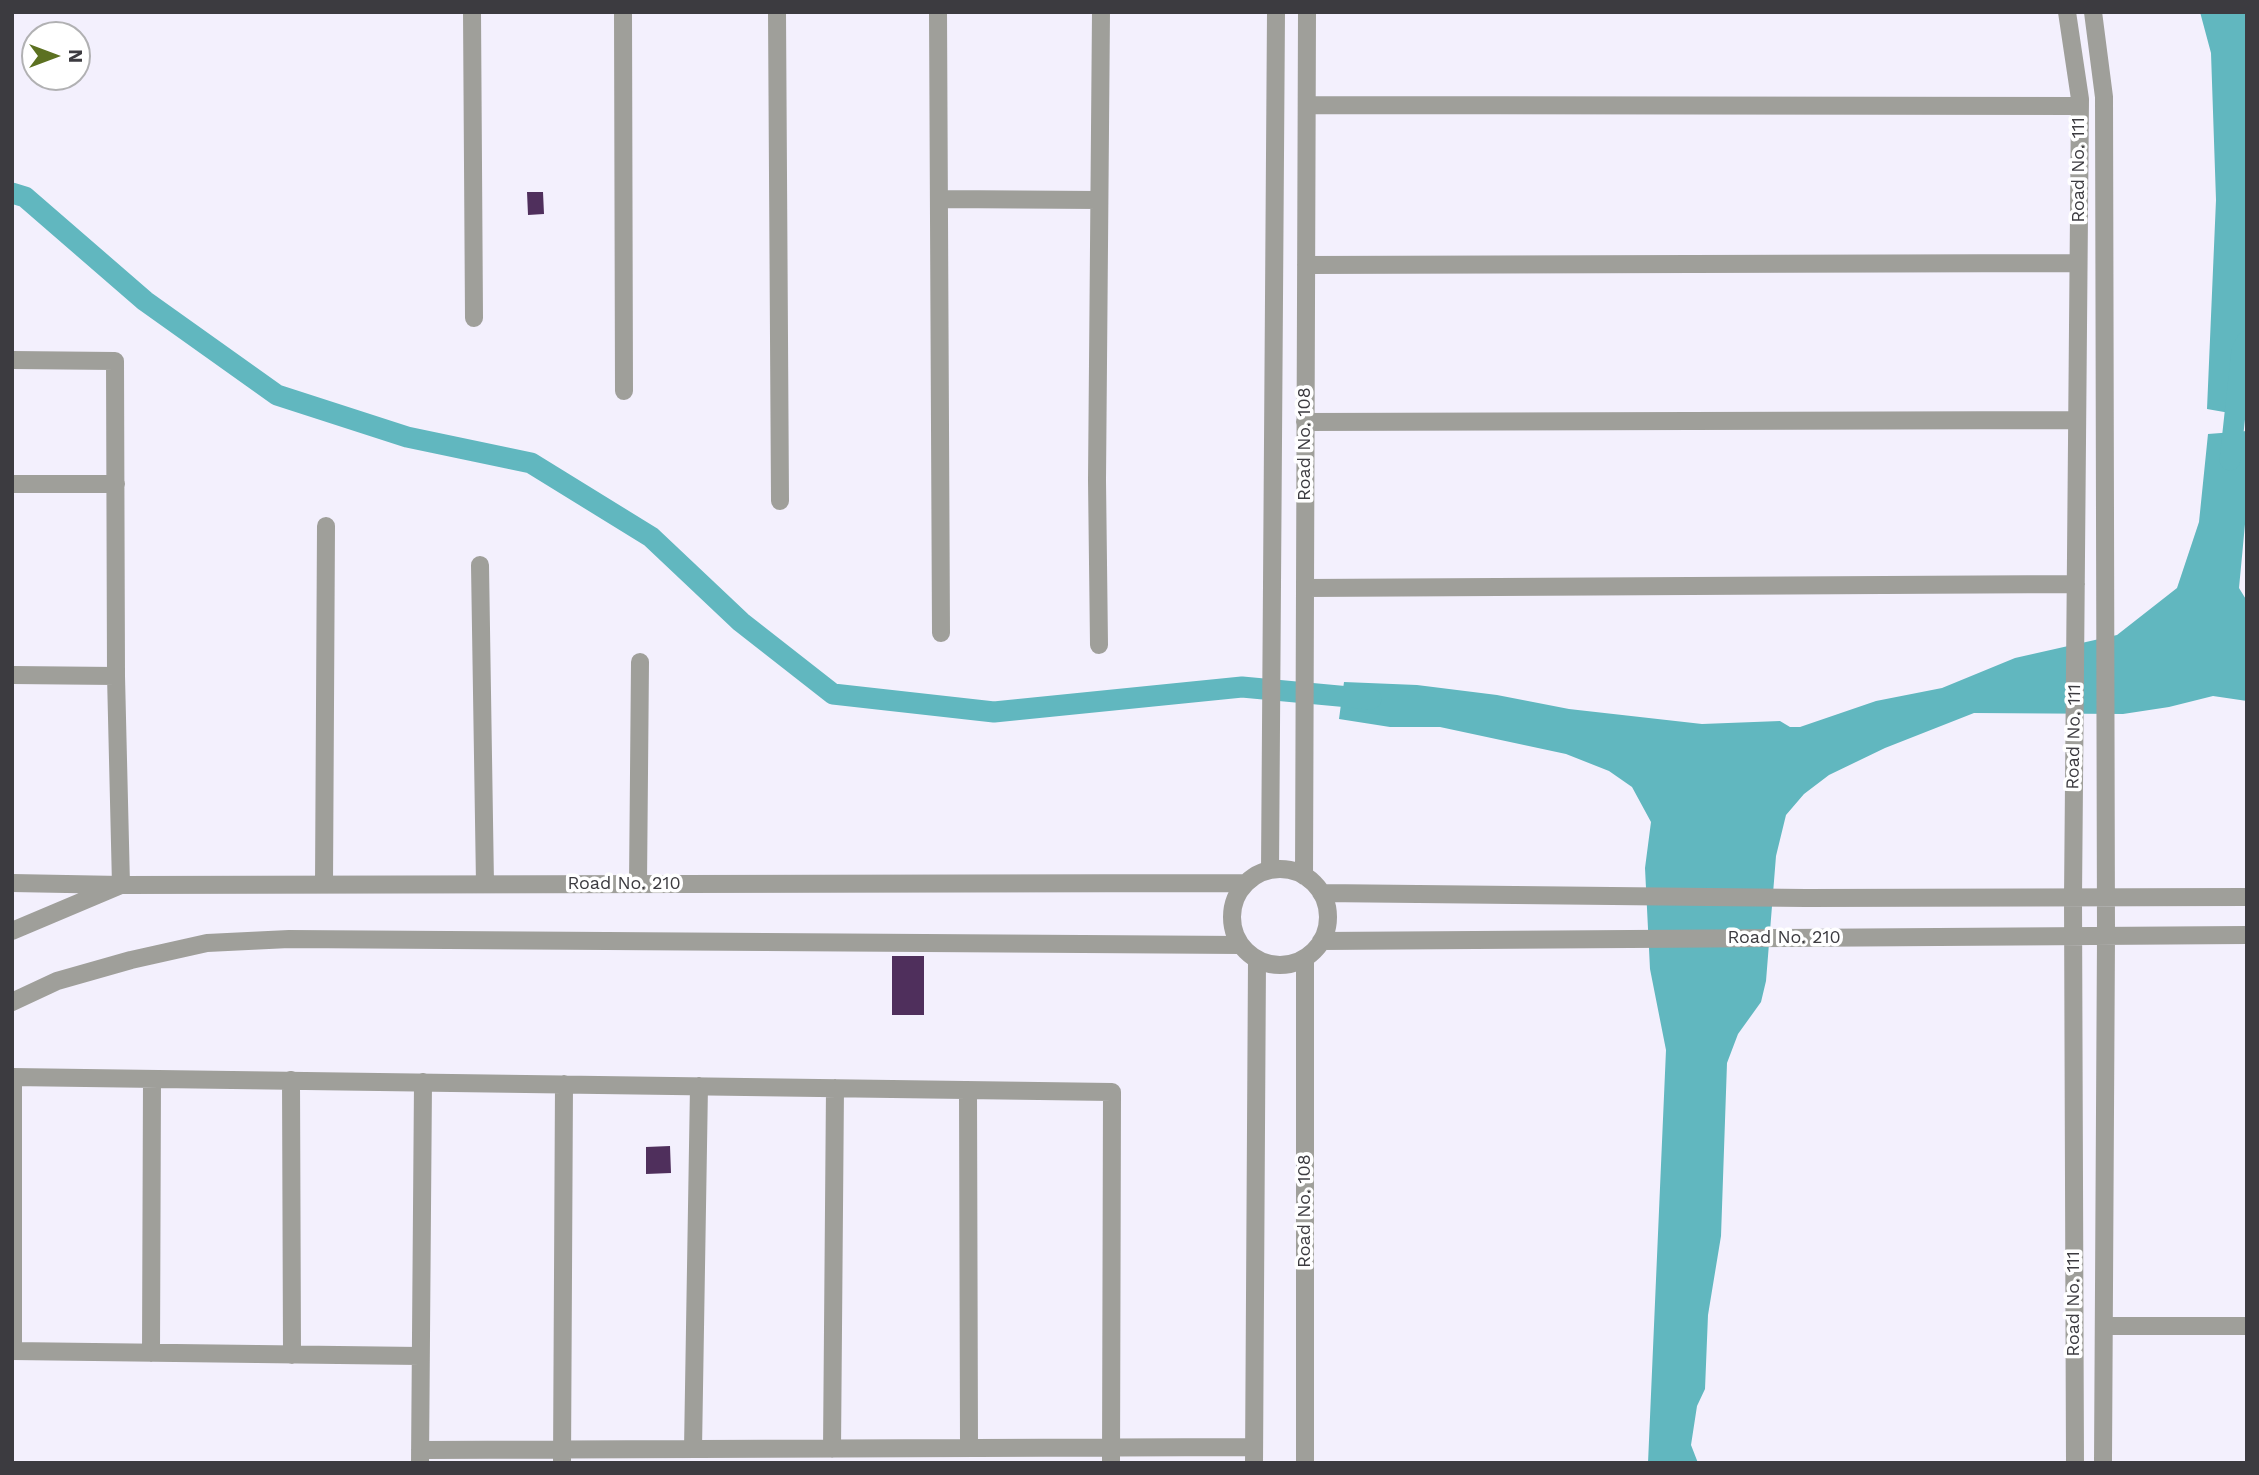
<!DOCTYPE html>
<style>
body{margin:0}
#map{position:relative;width:2259px;height:1475px;overflow:hidden;background:#f3f0fd;font-family:"Work Sans",sans-serif}
canvas{display:block}
.frame{position:absolute;inset:0;border:14px solid #3c3b40;pointer-events:none}
.north{position:absolute;left:21px;top:21px;width:70px;height:70px;box-sizing:border-box;background:#fff;border:2px solid #b1b1b3;border-radius:50%;rotate:90deg;font-size:19px;font-weight:700;line-height:28px;text-align:center;color:#3c3b40}
.north::after{content:'';display:block;margin:auto;width:24px;height:32px;background:#5c7121;clip-path:polygon(50% 0,100% 100%,50% 72%,0 100%)}
</style>
<div id="map">
<canvas width="2259" height="1475"></canvas>
<div class="frame"></div>
<div class="north">N</div>
</div>
<script>
const ctx = document.querySelector('canvas').getContext('2d');
ctx.lineJoin = 'round';
function fillPath(path, color) { ctx.fillStyle = color; ctx.fill(path, 'evenodd'); }
const shape = rows => new Path2D(rows.map(r => 'M' + r).join(''));
function trace(path, color, width, dash) { ctx.strokeStyle = color; ctx.lineWidth = width; ctx.lineCap = dash ? 'butt' : 'round'; ctx.setLineDash(dash || []); ctx.stroke(path); }
function label(font, color, halo, rows, align = 'center') {
  ctx.font = font + ' "Work Sans",sans-serif'; ctx.lineWidth = 7; ctx.setLineDash([]); ctx.textBaseline = 'middle'; ctx.strokeStyle = halo; ctx.fillStyle = color; for (const [text, x, y, turn = 0] of rows) {
    ctx.save(); ctx.translate(x, y); ctx.rotate((+turn || 0) * Math.PI / 180); ctx.textAlign = isNaN(turn) ? turn : align; if (halo) ctx.strokeText(text, 0, 0); ctx.fillText(text, 0, 0); ctx.restore();
  }
}
fillPath(shape([
 [2200,12,2247,12,2247,416,2207,409,2216,200,2211,53],
 [2247,431,2247,503,2239,588,2247,601,2247,701,2213,696,2169,707,2123,714,1974,713,1885,748,1829,775,1804,794,1786,815,1776,856,1766,981,1761,1002,1738,1034,1727,1063,1721,1236,1708,1315,1705,1389,1697,1406,1691,1445,1698,1463,1648,1463,1666,1050,1650,969,1645,868,1651,822,1632,787,1609,771,1566,754,1440,727,1390,727,1339,719,1344,682,1417,685,1497,695,1569,709,1702,724,1780,721,1790,727,1800,727,1876,701,1942,688,2015,658,2117,635,2177,588,2199,522,2208,434]
]), '#61b7bf');
trace(shape([
 [12,193,25,197,145,301,277,395,407,437,531,463,651,537,741,622,833,694,994,712,1242,687,1371,699],
 [2230,460,2242,350,2247,341]
]), '#61b7bf', 21);
fillPath(shape([
 [527,192,543,192,544,214,528,215],
 [892,956,924,956,924,1015,892,1015],
 [670,1146,671,1173,646,1174,646,1147]
]), '#4f2f5c');
trace(shape([
 [472,12,474,318],
 [623,12,624,391],
 [777,12,780,501],
 [938,12,941,633],
 [2067,12,2080,99,2073,898,2075,1463],
 [2093,12,2104,97,2106,936,2103,1463],
 [1307,105,2080,106],
 [939,199,1099,200],
 [1306,265,2078,263],
 [12,360,115,361,116,676,121,885,12,883],
 [1305,422,2077,420],
 [12,484,116,484],
 [480,565,485,884],
 [1305,588,2076,584],
 [1099,645,1097,480,1101,12],
 [12,675,116,676],
 '1232 917a48 48 0 1 1 96 0a48 48 0 1 1-96 0Z',
 [1270,870,1276,12],
 [1304,876,1307,12],
 [324,884,326,526],
 [638,884,640,662],
 [1321,893,1806,898,2247,897],
 [12,931,121,885,1246,883],
 [1321,941,2247,935],
 [1305,958,1305,1463],
 [12,1002,57,981,131,960,207,943,289,939,1241,945],
 [12,1077,1112,1092,1111,1463],
 [13,1077,13,1351],
 [291,1080,292,1355],
 [968,1090,969,1448],
 [2104,1326,2247,1326],
 [12,1351,420,1356],
 [151,1353,152,1079],
 [693,1449,699,1086],
 [832,1449,835,1088],
 [420,1450,1254,1447],
 [420,1463,423,1082],
 [562,1463,564,1084],
 [1254,1463,1257,960]
]), '#9f9f9a', 18);
label('18px', '#3c3b40', '#fff', [
 ["Road No. 111",2079,170,-90],
 ["Road No. 108",1305,444,-90],
 ["Road No. 111",2074,737,-89],
 ["Road No. 210",624,884],
 ["Road No. 210",1784,938],
 ["Road No. 108",1305,1211,-90],
 ["Road No. 111",2074,1304,-90]
]);
</script>
